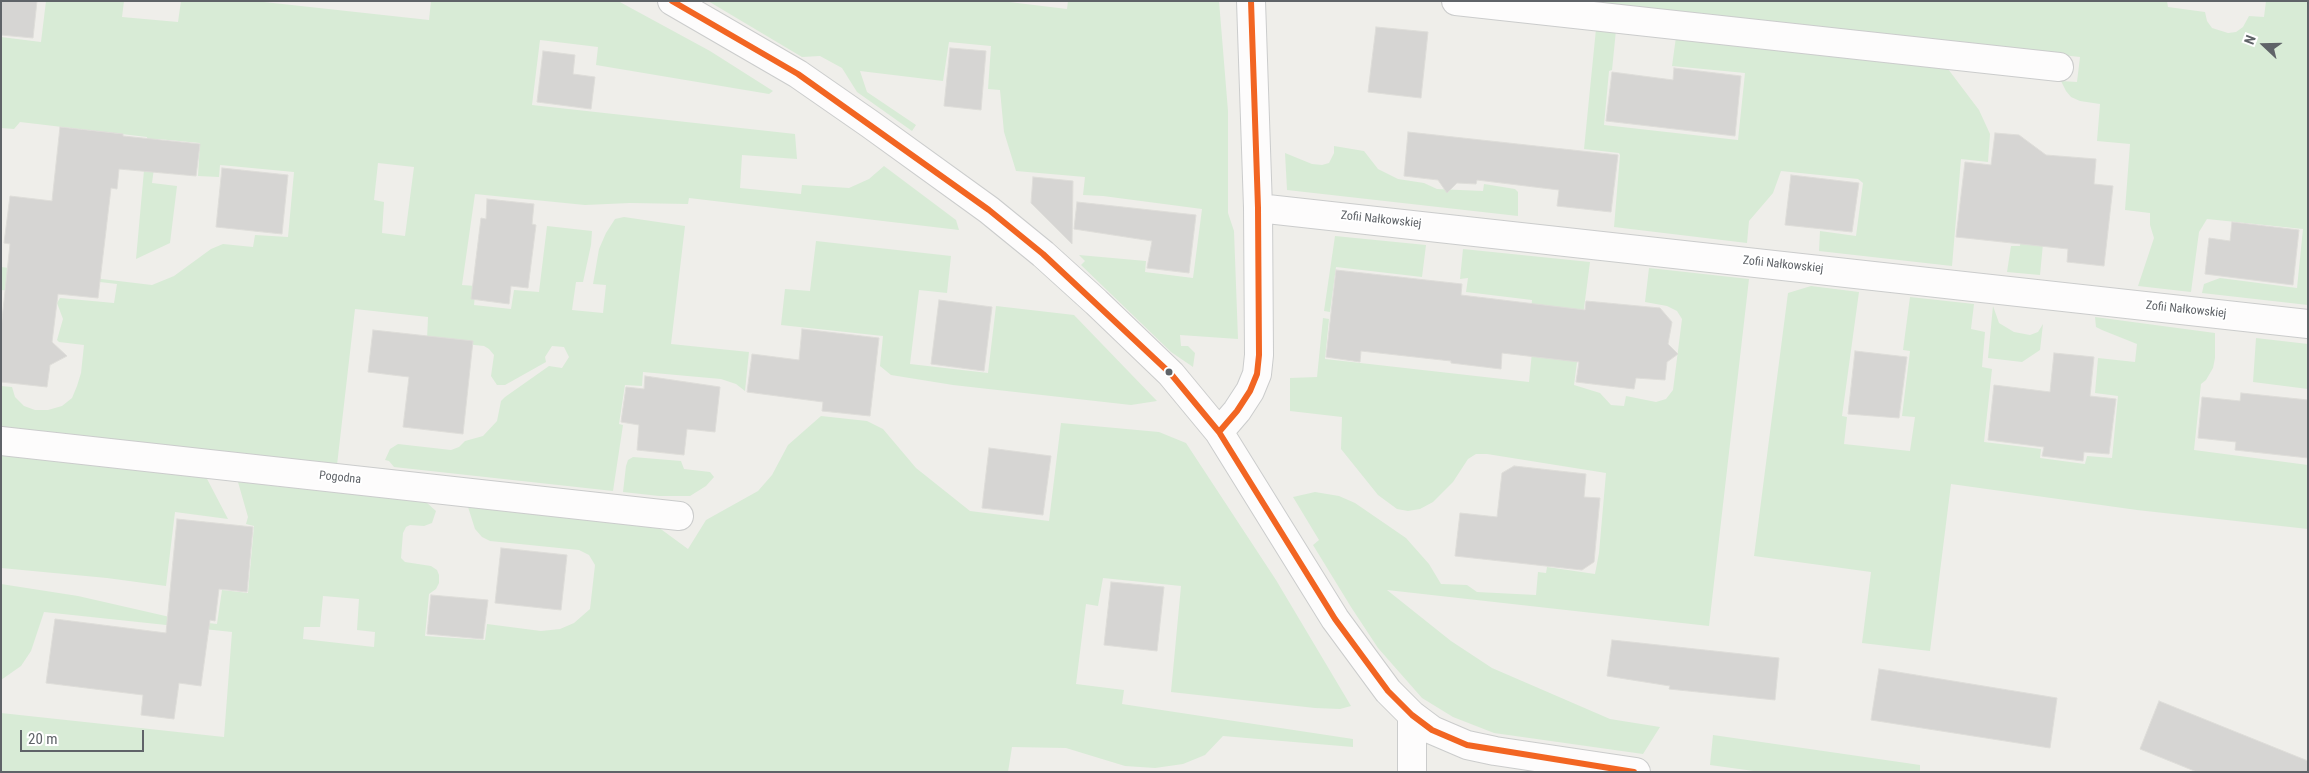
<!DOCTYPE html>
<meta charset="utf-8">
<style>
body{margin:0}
#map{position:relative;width:2309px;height:773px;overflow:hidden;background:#efeeea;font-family:"Roboto Condensed",sans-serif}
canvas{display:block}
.frame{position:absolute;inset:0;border:2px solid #5f6368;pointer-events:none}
.north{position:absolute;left:2239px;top:20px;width:50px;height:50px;-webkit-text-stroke:4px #fff;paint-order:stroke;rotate:291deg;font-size:14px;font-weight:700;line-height:20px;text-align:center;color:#5f6368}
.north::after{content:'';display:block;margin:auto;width:18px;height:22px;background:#5f6368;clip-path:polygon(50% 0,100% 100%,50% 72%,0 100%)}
.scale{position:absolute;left:20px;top:730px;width:124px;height:22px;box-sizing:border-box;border:2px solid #5f6368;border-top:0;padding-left:6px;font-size:15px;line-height:18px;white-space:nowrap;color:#5f6368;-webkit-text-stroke:4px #fff;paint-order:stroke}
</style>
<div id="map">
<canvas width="2309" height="773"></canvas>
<div class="frame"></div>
<div class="north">N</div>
<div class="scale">20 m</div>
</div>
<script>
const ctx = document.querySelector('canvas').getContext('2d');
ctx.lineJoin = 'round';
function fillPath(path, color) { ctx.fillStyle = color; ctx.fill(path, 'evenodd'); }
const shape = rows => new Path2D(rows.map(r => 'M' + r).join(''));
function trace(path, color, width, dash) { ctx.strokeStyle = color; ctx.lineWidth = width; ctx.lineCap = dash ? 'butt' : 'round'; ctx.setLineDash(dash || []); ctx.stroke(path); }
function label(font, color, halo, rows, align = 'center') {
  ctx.font = font + ' "Roboto Condensed",sans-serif'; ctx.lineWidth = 4; ctx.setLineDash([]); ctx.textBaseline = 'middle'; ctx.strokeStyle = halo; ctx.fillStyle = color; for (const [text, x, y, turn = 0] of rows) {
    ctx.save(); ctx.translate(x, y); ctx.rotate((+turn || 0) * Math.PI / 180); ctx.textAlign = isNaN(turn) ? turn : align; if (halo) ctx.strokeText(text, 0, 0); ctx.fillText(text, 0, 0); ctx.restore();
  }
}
fillPath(shape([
 [46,1,124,1,122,17,178,22,181,1,255,1,429,20,431,1,618,1,710,51,773,91,769,94,596,65,598,47,540,40,532,105,795,134,797,159,742,155,740,188,801,194,802,185,849,188,869,179,884,166,956,220,959,230,689,198,688,204,630,203,585,205,475,194,462,285,476,286,474,305,511,309,514,290,539,292,547,226,592,231,591,245,583,282,576,282,572,310,603,313,606,285,593,284,599,249,606,233,615,219,624,217,685,226,671,344,749,352,745,391,736,384,721,379,643,372,642,386,625,385,619,424,623,425,613,491,394,467,389,461,385,460,390,449,398,444,451,450,459,447,465,441,483,436,497,421,501,401,505,397,549,366,562,368,569,357,564,347,552,346,545,357,546,362,505,385,497,385,491,376,494,355,489,349,484,346,427,340,428,317,355,309,337,465,1,430,1,386,12,387,15,397,24,406,35,410,48,410,62,406,72,398,77,386,81,373,84,345,59,342,57,340,63,319,57,303,60,298,114,303,117,284,83,280,51,293,1,290,1,267,152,285,174,276,211,249,223,244,253,247,255,235,288,237,294,172,220,165,219,177,198,176,200,143,158,139,152,183,177,186,170,243,136,259,147,137,20,122,14,129,1,128,1,37,41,42],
 [378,163,414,167,405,236,382,233,384,202,374,200],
 [708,1,1001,1,1067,9,1068,1,1219,1,1228,111,1228,213,1234,231,1238,339,1180,335,1181,346,1188,346,1195,353,1193,367,1171,352,1081,265,1085,261,1079,255,1146,261,1145,272,1193,278,1202,209,1103,196,1083,195,1085,177,1016,171,1004,132,1000,90,988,89,991,46,949,42,943,81,860,71,867,92,916,125,912,131,857,92,842,68,820,56,802,57],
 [1582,1,2167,1,2168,7,2205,12,2207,21,2212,28,2228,33,2236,32,2243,27,2249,16,2264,17,2266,1,2308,1,2308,305,2202,293,2204,284,2220,278,2297,288,2303,229,2207,219,2199,232,2191,292,2138,286,2154,238,2150,225,2150,213,2125,210,2130,144,2097,141,2100,104,2080,101,2071,97,2066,91,2061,81,2077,82,2080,57],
 [1596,29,1616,30,1612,70,1609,71,1604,125,1738,140,1745,73,1672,66,1676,37,1948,69,1979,110,1990,134,1988,162,1961,159,1952,266,1819,251,1820,231,1856,236,1863,183,1858,179,1781,171,1773,193,1749,221,1747,243,1614,227,1620,155,1619,153,1584,149],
 [1334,146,1364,151,1378,169,1398,179,1424,183,1437,189,1483,191,1484,184,1515,189,1518,192,1518,216,1287,190,1285,153,1312,164,1322,165,1329,163,1334,153],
 [2024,199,2047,202,2040,275,2007,272,2011,246,2020,246],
 [1335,236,1426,245,1422,277,1336,267,1330,312,1324,311],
 [816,241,951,256,947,293,919,290,910,364,988,373,996,306,1074,315,1157,401,1131,405,953,385,891,375,880,366,883,336,781,325,785,289,810,291],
 [1463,249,1590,262,1574,385,1600,393,1611,405,1624,406,1626,396,1656,402,1666,399,1673,390,1682,319,1677,311,1667,306,1645,302,1649,268,1749,279,1709,626,1387,590,1451,641,1492,668,1610,719,1660,727,1643,754,1494,733,1453,717,1422,698,1378,648,1351,607,1313,545,1319,540,1293,497,1315,492,1339,496,1355,503,1406,538,1429,564,1441,584,1467,585,1477,592,1536,595,1538,572,1546,573,1547,567,1595,574,1599,553,1606,473,1487,454,1476,454,1468,459,1453,482,1433,502,1420,509,1408,511,1397,509,1378,495,1341,449,1342,417,1290,411,1290,378,1317,377,1323,318,1329,319,1325,359,1529,382,1533,342,1529,333,1532,300,1466,292,1468,278,1460,279],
 [1811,286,1859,292,1842,416,1847,417,1844,444,1910,451,1915,417,1902,416,1910,351,1903,350,1910,297,1974,304,1971,329,1985,332,1982,367,1992,369,1984,442,2041,449,2040,458,2085,464,2087,456,2112,458,2118,396,2095,393,2098,358,2135,362,2137,344,2102,330,2096,327,2095,317,2215,333,2215,358,2213,368,2206,380,2201,384,2194,450,2308,465,2308,529,2137,510,1951,484,1930,651,1862,643,1871,572,1754,556,1788,293],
 [1993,306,1999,323,2014,332,2030,335,2038,332,2043,324,2040,350,2022,362,1988,358],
 [2256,338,2308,344,2308,389,2253,382],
 [821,416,867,421,883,429,916,468,970,511,1049,521,1061,423,1159,432,1186,443,1276,580,1351,706,1340,709,1315,708,1171,692,1181,586,1103,578,1098,606,1086,604,1076,684,1124,690,1122,704,1353,739,1353,747,1223,736,1205,755,1183,764,1155,768,1125,766,1066,748,1012,747,1008,772,1,772,1,713,224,737,232,632,44,612,31,651,21,666,1,680,1,584,78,596,183,620,217,624,222,590,248,593,254,526,246,524,248,517,238,482,426,502,436,511,432,523,424,526,410,525,406,527,403,533,401,558,405,562,431,566,437,570,439,575,439,583,436,589,429,594,425,636,485,640,487,624,541,631,560,629,574,623,590,609,595,565,589,555,579,550,490,541,482,537,475,529,468,507,658,527,688,549,706,520,758,491,772,475,788,445],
 [323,596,359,599,357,630,375,632,374,647,303,639,304,627,320,627],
 [1,454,205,475,228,519,175,512,166,586,107,578,1,568],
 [633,457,681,461,684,469,710,472,714,477,706,486,690,496,659,496,623,492,626,466,628,460],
 [1713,735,1920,765,1920,772,1761,772,1710,765]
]), '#d8ebd6');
const building = shape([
 [1,1,37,1,33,38,1,35,1,1],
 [1376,27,1428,32,1421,98,1368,92,1376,27],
 [950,48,986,51,981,110,944,106,950,48],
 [543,51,575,55,573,74,595,77,591,109,537,102,543,51],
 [1674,68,1741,76,1735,136,1606,121,1612,72,1673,80,1674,68],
 [60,127,123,134,123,136,200,144,196,176,119,169,117,189,111,188,98,298,58,294,52,342,67,356,50,365,47,387,1,382,1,329,10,244,4,243,10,196,52,201,60,127],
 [1408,132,1618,155,1611,212,1557,206,1559,190,1477,180,1476,184,1457,183,1447,193,1438,180,1404,176,1408,132],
 [1995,133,2019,135,2046,155,2096,159,2094,184,2113,186,2104,266,2067,262,2068,249,1956,237,1965,162,1991,165,1995,133],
 [222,168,288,175,282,234,216,227,222,168],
 [1791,175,1859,183,1852,232,1785,225,1791,175],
 [1033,177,1073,181,1072,244,1031,203,1033,177],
 [487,199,534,204,532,224,536,225,528,288,511,286,509,304,471,299,481,218,486,219,487,199],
 [1077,202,1196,215,1189,273,1147,268,1152,241,1074,229,1077,202],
 [2232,222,2299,230,2293,285,2205,274,2209,238,2230,241,2232,222],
 [1336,270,1462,284,1461,295,1585,310,1586,301,1660,308,1672,322,1668,344,1678,354,1667,362,1665,380,1636,378,1634,389,1576,382,1579,362,1502,353,1501,369,1451,363,1451,361,1361,351,1360,362,1326,357,1336,270],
 [939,300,992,307,984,371,931,364,939,300],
 [802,329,879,338,870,416,822,411,823,402,747,392,752,354,799,360,802,329],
 [373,330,473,341,463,434,403,427,409,377,368,372,373,330],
 [1855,351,1907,357,1899,418,1848,414,1855,351],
 [2054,353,2094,357,2090,396,2116,399,2109,454,2084,452,2083,461,2042,456,2044,447,1988,440,1994,385,2050,392,2054,353],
 [645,376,720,387,715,432,687,429,684,455,637,450,639,425,621,422,626,387,644,389,645,376],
 [2241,393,2308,400,2308,458,2235,450,2236,442,2198,438,2202,397,2240,401,2241,393],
 [989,448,1051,456,1043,515,982,508,989,448],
 [1514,466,1586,474,1584,497,1600,498,1594,562,1582,570,1455,556,1460,513,1497,517,1502,473,1514,466],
 [177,519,253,527,247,592,219,589,215,621,210,620,201,686,179,683,174,719,141,715,143,695,46,683,55,619,166,633,177,519],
 [501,548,567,555,561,610,495,603,501,548],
 [1111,582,1164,587,1157,651,1104,645,1111,582],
 [431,595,488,600,483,639,427,634,431,595],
 [1612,640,1779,658,1775,700,1669,689,1670,686,1607,676,1612,640],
 [1879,669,2057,698,2050,748,1871,720,1879,669],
 [2159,701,2308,761,2308,772,2197,772,2140,749,2159,701]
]);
fillPath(building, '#d6d5d3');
trace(building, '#deddd9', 1);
const minor = shape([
 [672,1,798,74,870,124,989,210,1043,254,1096,302,1171,374,1219,432,1335,619,1388,691,1412,715,1432,730,1467,745,1495,751,1636,772],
 [1456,1,2059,67],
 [1258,208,2308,324],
 [1219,432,1237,411,1250,391,1257,374,1259,355,1258,208,1251,1],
 [1,441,679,516],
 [1412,715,1412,772]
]);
trace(minor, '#cbcccc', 30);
trace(minor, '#fdfcfc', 28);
trace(shape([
 [672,1,798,74,989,210,1043,254,1171,374,1219,432,1335,619,1388,691,1412,715,1432,730,1467,745,1634,772],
 [1219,432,1237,411,1250,391,1257,374,1259,355,1258,208,1251,1]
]), '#f26522', 6);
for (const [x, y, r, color] of [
 [1169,372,4.5,"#5f6368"]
]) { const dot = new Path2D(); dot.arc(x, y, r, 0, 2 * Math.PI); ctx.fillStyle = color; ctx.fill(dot); trace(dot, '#fff', 2); }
label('12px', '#5f6368', '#fff', [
 ["Zofii Nałkowskiej",1381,220,6],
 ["Zofii Nałkowskiej",1783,265,6],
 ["Zofii Nałkowskiej",2186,310,6],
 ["Pogodna",340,478,6]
]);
</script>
